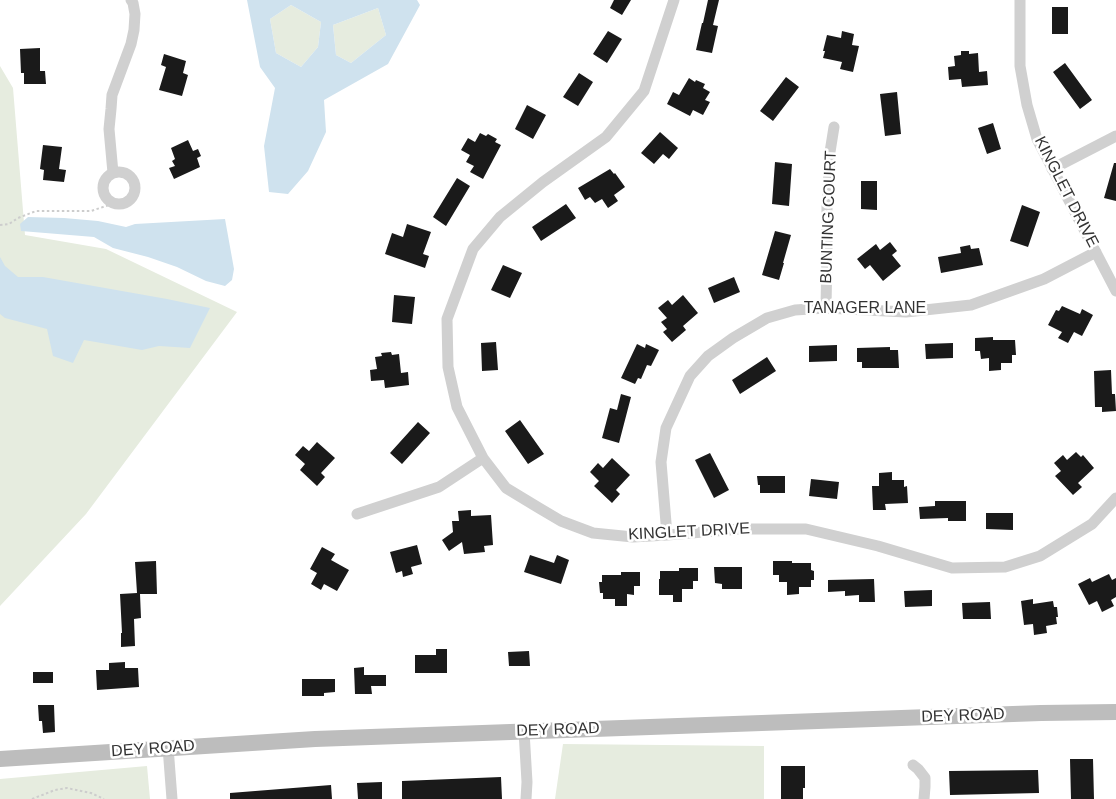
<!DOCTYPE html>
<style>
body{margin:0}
canvas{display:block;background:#fff}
</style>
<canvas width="1116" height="799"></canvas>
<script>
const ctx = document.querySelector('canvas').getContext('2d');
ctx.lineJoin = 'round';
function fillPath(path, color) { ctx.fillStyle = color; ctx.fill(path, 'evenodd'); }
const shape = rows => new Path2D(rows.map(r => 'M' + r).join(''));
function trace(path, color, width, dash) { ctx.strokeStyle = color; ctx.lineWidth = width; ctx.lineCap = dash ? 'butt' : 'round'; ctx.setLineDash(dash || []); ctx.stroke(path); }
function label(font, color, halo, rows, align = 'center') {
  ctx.font = font + ' Arial,sans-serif'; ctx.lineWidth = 5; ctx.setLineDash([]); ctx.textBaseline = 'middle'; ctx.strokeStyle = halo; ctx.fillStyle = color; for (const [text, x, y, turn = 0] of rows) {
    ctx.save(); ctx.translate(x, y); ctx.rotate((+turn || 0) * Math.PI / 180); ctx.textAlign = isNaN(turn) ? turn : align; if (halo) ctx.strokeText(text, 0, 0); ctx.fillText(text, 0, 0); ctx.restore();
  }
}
fillPath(shape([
 [291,5,321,22,318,47,301,67,276,53,270,19],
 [378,8,386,35,351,63,336,55,333,25],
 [0,66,13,88,25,235,106,249,237,312,86,514,0,606],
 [563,744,764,746,764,799,555,799],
 [147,766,150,799,0,799,0,779]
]), '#e6ecdf');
fillPath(shape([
 [247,0,417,0,420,5,388,64,324,100,326,132,308,171,288,194,269,192,264,146,275,88,260,67],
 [291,5,321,22,318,47,301,67,276,53,270,19],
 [378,8,386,35,351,63,336,55,333,25],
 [28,217,64,218,98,221,126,227,135,224,225,219,234,269,232,280,225,286,206,281,177,267,148,257,113,248,94,237,21,231,20,224],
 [0,257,5,266,18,277,43,277,167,299,210,308,190,348,159,346,142,350,84,340,73,363,53,356,47,329,5,318,0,314]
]), '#cfe2ee');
fillPath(shape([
 [614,0,631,0,622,15,610,8],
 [708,0,719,0,713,25,718,26,712,53,696,50,702,23,703,23],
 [1052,7,1068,7,1068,34,1052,34],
 [608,31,622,39,607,63,593,54],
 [842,31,854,34,852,45,859,46,853,72,840,69,842,62,823,58,825,51,823,51,827,35,841,38],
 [40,48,40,71,45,71,46,84,24,84,24,73,21,73,20,49],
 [961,51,969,51,969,54,978,53,979,72,987,71,988,85,962,87,961,79,949,80,948,67,955,66,954,56,961,55],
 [164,54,186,61,183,73,188,75,182,96,159,90,166,67,161,65],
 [1065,63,1092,100,1080,109,1053,72],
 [579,73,593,82,578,106,563,97],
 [786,77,799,87,773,121,760,111],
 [689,78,695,82,696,80,705,84,703,88,710,92,705,100,710,102,703,115,693,110,690,116,667,104,673,92,679,95],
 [897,92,901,134,885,136,880,94],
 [527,105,546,115,533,139,515,129],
 [993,123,1001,149,987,154,978,128],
 [660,132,678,148,669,159,663,154,654,164,641,153],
 [480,133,486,136,488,134,497,139,495,142,501,145,483,179,470,172,474,166,466,162,470,155,461,150,468,138,475,142],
 [188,140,193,151,198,149,201,156,197,158,200,167,174,179,169,168,175,166,172,161,175,159,171,148],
 [43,145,62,147,59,169,66,170,64,182,43,180,44,170,40,169],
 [775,162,792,164,789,206,772,204],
 [1114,163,1116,163,1116,201,1104,198],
 [610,169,614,174,615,173,625,187,614,195,618,201,608,208,602,199,595,203,590,197,585,200,578,188],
 [457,178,470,186,446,226,433,217],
 [861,181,877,181,877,210,861,209],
 [566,204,576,218,541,241,532,227],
 [1022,205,1040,212,1028,247,1010,241],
 [407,224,431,232,423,254,429,256,425,268,385,254,392,233,403,237],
 [775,231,791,235,783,263,784,263,779,280,762,275],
 [890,242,897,251,892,255,901,266,883,281,870,265,865,269,857,259,876,244,880,250],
 [970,245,971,249,979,248,983,265,941,273,938,257,961,253,960,247],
 [503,265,522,273,510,298,491,290],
 [734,277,740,292,714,303,708,288],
 [394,295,415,297,412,324,392,322],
 [683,295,698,313,683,326,686,330,672,342,663,332,667,329,661,322,667,318,658,308,668,300,672,305],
 [1062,306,1080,314,1082,309,1093,315,1082,336,1074,332,1068,343,1058,338,1062,332,1048,325,1056,310,1059,311],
 [993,337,993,340,1015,340,1016,355,1012,355,1012,363,1001,363,1001,370,989,371,989,358,981,359,980,351,975,351,975,338],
 [496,342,498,370,482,371,481,343],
 [953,343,953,358,926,359,925,344],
 [637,344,645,348,646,344,659,350,651,366,647,365,641,379,638,378,635,384,621,378],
 [837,345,837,361,809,362,809,346],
 [890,347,890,350,898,350,899,368,862,368,862,362,857,362,857,348],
 [391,352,392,355,399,354,401,373,408,372,409,385,385,388,384,380,371,381,370,370,377,369,375,357,382,356,381,353],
 [767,357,776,371,740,394,732,380],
 [1111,370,1112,394,1115,394,1116,411,1102,412,1102,407,1095,407,1094,371],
 [621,394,631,397,619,443,602,438,610,408,617,410],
 [520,420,544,454,528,464,505,431],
 [418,422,430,433,402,464,390,453],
 [317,442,335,458,321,473,325,477,317,486,300,470,305,464,295,455,303,446,309,451],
 [1076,452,1081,457,1083,455,1094,468,1078,483,1082,487,1073,495,1055,476,1061,471,1054,463,1063,455,1067,460],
 [710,453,729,490,714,498,695,460],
 [612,458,630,475,616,490,620,494,612,503,594,486,599,481,590,472,598,463,603,468],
 [892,472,892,480,904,480,904,487,907,486,908,503,885,504,886,510,873,510,872,486,879,486,879,473],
 [757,476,785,476,785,493,760,493,760,485,758,485],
 [811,479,839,482,837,499,809,496],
 [935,501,966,501,966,521,948,521,948,518,920,519,919,507,935,506],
 [471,510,471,516,491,515,493,545,484,546,485,552,464,554,462,542,449,551,442,540,453,532,452,521,459,521,458,511],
 [986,513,1013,513,1013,530,986,529],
 [417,545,422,564,411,567,413,574,403,577,402,571,396,573,390,552],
 [322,547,335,554,331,560,349,570,337,591,324,584,321,590,311,584,317,573,310,569],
 [530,555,554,563,557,555,569,560,561,584,524,572],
 [156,561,157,594,140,594,141,618,134,619,135,646,121,647,121,633,122,633,120,594,137,593,135,562],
 [773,561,792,561,792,563,811,563,811,570,814,571,814,580,811,580,811,587,799,587,799,594,787,595,787,582,779,582,779,575,773,575],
 [714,567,742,567,742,589,722,589,722,584,715,583],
 [679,568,698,568,698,581,693,581,693,589,682,589,682,602,673,602,673,595,659,595,659,579,660,579,660,571,679,571],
 [621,572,640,572,640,586,634,586,634,595,627,594,627,606,615,606,615,599,603,599,603,593,600,593,599,582,602,582,602,575,621,575],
 [1109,574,1112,580,1116,578,1116,597,1111,600,1114,606,1102,612,1097,601,1089,605,1078,584,1090,578,1092,582],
 [874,579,875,602,859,602,859,595,845,596,845,591,828,592,828,580],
 [932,590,932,606,905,607,904,591],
 [1033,599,1033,604,1053,601,1054,607,1057,607,1058,617,1056,617,1057,624,1046,626,1047,633,1034,635,1033,624,1024,625,1021,601],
 [990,602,991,619,963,619,962,603],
 [436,649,447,649,447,673,415,673,415,655,436,655],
 [529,651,530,666,509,666,508,652],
 [125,662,125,668,138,668,139,687,97,690,96,670,109,670,109,663],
 [364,667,364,675,386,675,386,686,371,686,372,694,355,694,354,668],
 [33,672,53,672,53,683,33,683],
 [302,679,335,679,335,692,324,693,324,696,302,696],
 [38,705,54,705,55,732,43,733,42,721,39,721],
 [1070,759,1093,759,1094,799,1071,799],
 [781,766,805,766,805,788,803,788,803,799,781,799],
 [1038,770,1039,793,950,795,949,771],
 [501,777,502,799,402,799,402,781],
 [382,782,382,799,358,799,357,783],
 [331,785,332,799,230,799,230,793]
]), '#1a1a1a');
trace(shape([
 [0,225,9,224,18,218,36,211,91,211,112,204],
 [32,799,55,790,67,788,91,793,104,799]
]), '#cdcdcd', 2, [2.5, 2.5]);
trace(shape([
 [674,0,644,91,606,137,543,182,500,217,473,249,447,319,448,367,457,407,483,458,506,488,539,508,561,521,593,533,633,537,667,535,740,529,806,529,878,546,952,568,1005,567,1040,556,1092,524,1116,498],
 [1020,0,1020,66,1027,105,1037,139,1116,291],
 [1052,169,1116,136],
 '103 188a16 16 0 1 1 32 0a16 16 0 1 1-32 0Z',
 [113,173,109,129,111,109,112,95,131,44,134,30,135,14,133,3,131,0],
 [826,308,827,250,827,207,830,152,834,127],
 [357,514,439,487,483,458],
 [667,535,661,462,666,428,690,376,708,356,733,338,767,318,795,310,826,308,906,312,971,305,1044,279,1096,252],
 [524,731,527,782,526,799],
 [168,747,172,799],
 [913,765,918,769,925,778,925,787,924,799]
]), '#d0d0d0', 11);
trace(shape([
 [0,759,315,739,1041,713,1116,712]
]), '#bdbdbd', 16);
label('16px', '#333', '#fff', [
 ["KINGLET DRIVE",1066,192,63],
 ["BUNTING COURT",829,217,-88],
 ["TANAGER LANE",865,309],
 ["KINGLET DRIVE",689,532,-3],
 ["DEY ROAD",963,716,-2],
 ["DEY ROAD",558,730,-2],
 ["DEY ROAD",153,749,-4]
]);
</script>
